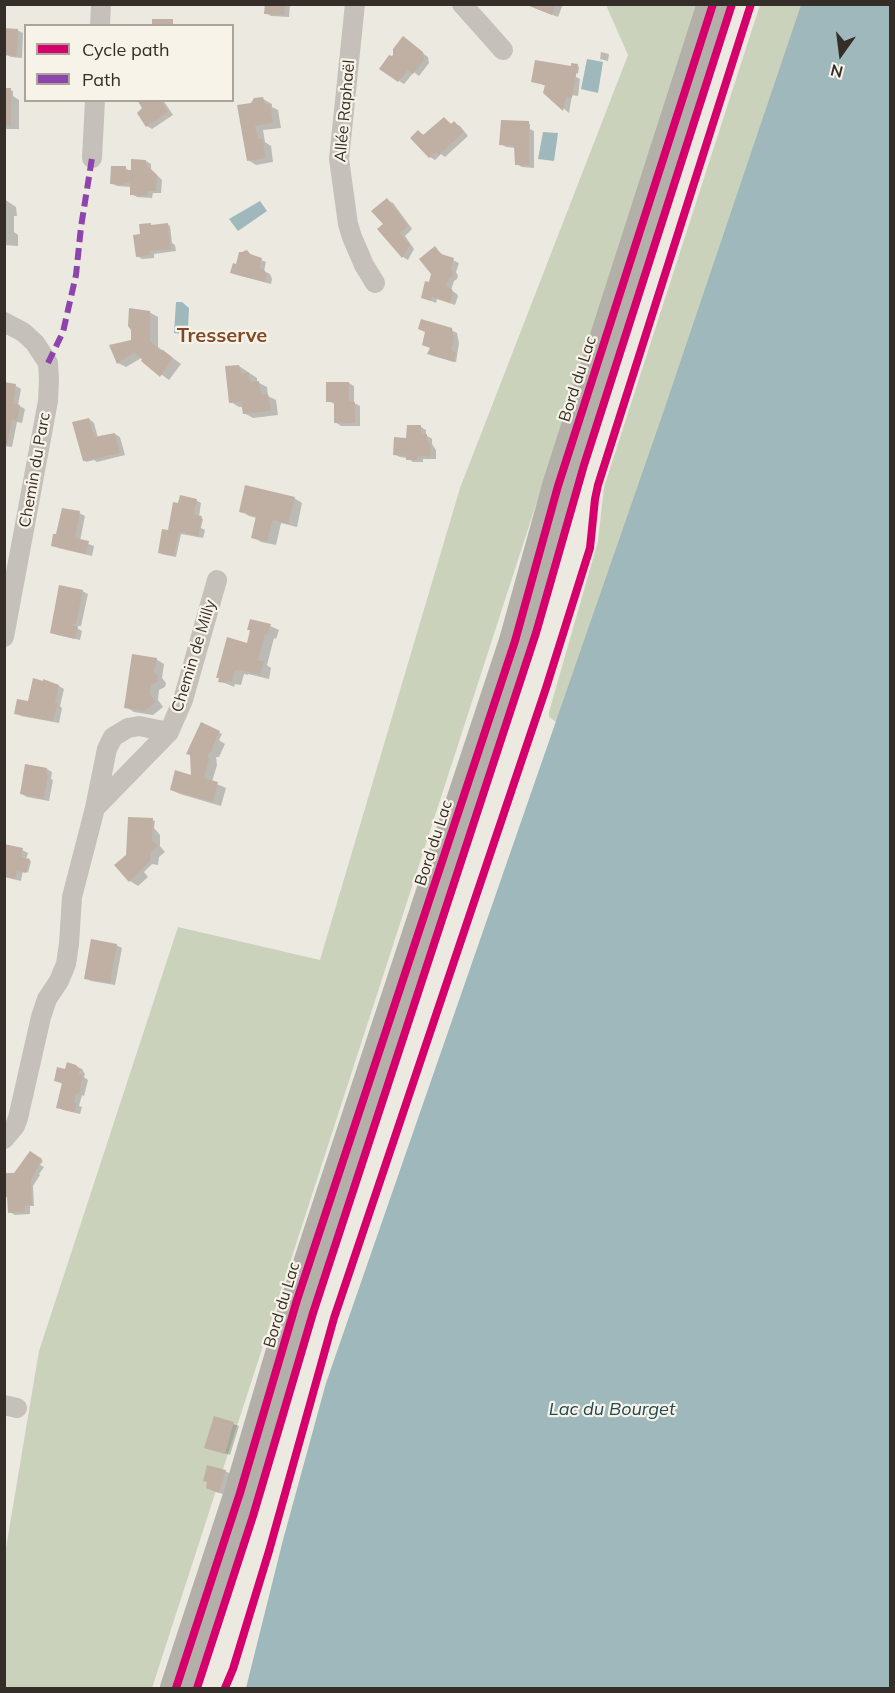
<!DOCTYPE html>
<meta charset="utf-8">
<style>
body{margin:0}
#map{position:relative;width:895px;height:1693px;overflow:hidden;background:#ece9e1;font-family:Mulish,sans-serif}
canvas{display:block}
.frame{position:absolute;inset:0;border:6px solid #352e28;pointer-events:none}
.legend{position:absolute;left:24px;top:24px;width:210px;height:78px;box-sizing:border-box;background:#f8f3e8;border:2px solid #aaa49b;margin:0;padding:8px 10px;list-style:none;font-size:18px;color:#352e28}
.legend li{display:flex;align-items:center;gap:12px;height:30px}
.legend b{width:30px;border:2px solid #aaa49b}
.north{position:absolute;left:811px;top:24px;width:60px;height:60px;-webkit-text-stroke:4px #f8f3e8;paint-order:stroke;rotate:194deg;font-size:16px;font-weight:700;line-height:24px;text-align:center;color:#352e28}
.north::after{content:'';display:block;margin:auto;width:21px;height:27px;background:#352e28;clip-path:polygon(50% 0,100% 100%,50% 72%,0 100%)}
</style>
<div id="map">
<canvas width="895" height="1693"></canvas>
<div class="frame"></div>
<ul class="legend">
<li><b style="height:8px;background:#d6006c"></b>Cycle path</li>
<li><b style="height:8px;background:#8e44ad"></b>Path</li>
</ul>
<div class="north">N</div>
</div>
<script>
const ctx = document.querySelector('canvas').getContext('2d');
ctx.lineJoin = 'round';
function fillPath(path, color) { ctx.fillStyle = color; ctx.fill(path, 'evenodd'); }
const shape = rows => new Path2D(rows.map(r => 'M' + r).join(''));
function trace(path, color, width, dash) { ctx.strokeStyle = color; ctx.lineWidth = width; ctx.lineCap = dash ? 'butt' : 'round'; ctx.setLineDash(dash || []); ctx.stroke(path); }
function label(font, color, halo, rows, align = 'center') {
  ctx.font = font + ' Mulish,sans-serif'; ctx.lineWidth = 4.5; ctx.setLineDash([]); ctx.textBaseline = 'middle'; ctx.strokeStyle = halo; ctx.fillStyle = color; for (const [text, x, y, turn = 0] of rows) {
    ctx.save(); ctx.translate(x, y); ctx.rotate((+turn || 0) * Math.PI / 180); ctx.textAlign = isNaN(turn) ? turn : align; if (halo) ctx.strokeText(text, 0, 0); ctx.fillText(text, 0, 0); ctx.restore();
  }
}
fillPath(shape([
 [606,5,698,5,152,1688,5,1688,5,1554,39,1351,178,927,320,960,460,488,628,55],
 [760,5,890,5,575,735,549,717,549,712,598,541,604,487]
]), '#cad2bc');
fillPath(shape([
 [801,5,890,5,890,1688,246,1688,283,1540,326,1383,662,416],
 [587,59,603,62,598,93,581,89],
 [543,132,558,133,554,161,538,159],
 [260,201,267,211,238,231,229,219],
 [176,302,182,302,189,308,188,328,182,334,174,333]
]), '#9eb8bc');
fillPath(shape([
 [266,4,290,4,289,17,271,16,266,13],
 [530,4,563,4,558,17,535,8],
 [17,30,23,33,22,58,11,57,5,54],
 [417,49,428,57,429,63,419,76,414,72,404,84,399,81,392,58],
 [601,52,609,54,608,61,600,59],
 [577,65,579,67,578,74,575,72,573,75,580,79,578,96,572,95,569,113,545,93,546,86,533,81],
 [4,89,13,91,13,96,19,100,19,129,4,129],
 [263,99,272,104,272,107,278,110,281,128,263,130,265,142,271,146,273,162,256,165,248,160,252,105],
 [139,100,163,100,173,115,152,129,147,126,144,109],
 [444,118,452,125,454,123,460,126,468,136,445,157,441,154,435,160,430,157,419,132,425,136],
 [528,123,530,124,530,129,534,131,534,168,522,167,516,164,515,148,506,147,501,144],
 [146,161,151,164,151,169,162,180,161,193,153,193,152,198,137,197,132,194,132,187,117,186,111,183,125,168,132,172],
 [4,199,16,207,17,216,14,216,14,232,18,235,18,246,4,245],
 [387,200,393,203,412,229,405,236,414,249,408,260,403,257,379,229,385,224],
 [168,225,170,226,172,243,175,245,176,251,154,254,154,258,142,259,137,256],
 [435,248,444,256,459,263,456,272,458,276,457,279,454,281,451,290,457,294,458,296,455,305,437,299,436,303,422,297,430,284],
 [247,251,254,257,266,262,264,271,270,274,272,279,271,284,237,275,232,272],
 [149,312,158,317,158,347,181,364,169,380,143,361,143,357,126,367,118,363],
 [451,330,457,333,459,343,456,362,454,362,429,354],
 [239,366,257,378,257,382,267,387,268,396,276,400,278,415,253,418,244,413,243,407,239,407,231,402],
 [349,383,354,386,354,403,360,406,360,426,341,426,335,422,335,404,328,401],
 [4,384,16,386,21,389,18,405,25,409,22,423,17,422,12,447,4,446],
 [89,419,94,423,98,438,115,434,120,437,125,455,97,462,94,460,86,462,84,460],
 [421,427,426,430,426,435,432,439,432,444,436,450,436,459,423,459,423,462,413,462,407,458,400,457,394,454],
 [294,498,302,503,297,527,281,523,276,545,261,542,253,537,257,518,249,516,241,511],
 [196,500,201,503,199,517,203,519,201,528,205,530,203,538,181,534,176,557,161,554,169,531],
 [79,513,85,516,80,541,94,546,92,556,58,548,52,545],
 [82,591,88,594,81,626,78,626,77,628,82,631,80,640,57,635,52,632],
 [270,626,279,630,276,639,274,638,267,665,271,668,269,679,248,674,248,675,244,674,241,685,235,684,234,687,220,681,248,644,252,630],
 [156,659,164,664,162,678,166,683,165,687,159,690,158,700,163,707,153,715,134,712,126,707],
 [59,686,64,689,60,706,62,708,59,723,21,716,16,713,29,703],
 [202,724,222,734,219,740,225,744,219,757,216,757,217,765,212,782,226,788,221,806,180,794,171,790,193,777],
 [47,769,52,772,51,779,53,780,49,801,27,797,22,794],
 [152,820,155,821,154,828,160,835,160,846,165,852,159,857,158,865,152,864,144,872,148,877,138,886,130,881,127,856],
 [4,846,22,850,28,853,26,859,31,861,28,873,23,870,21,881,4,877],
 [116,945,122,948,115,985,91,981,86,978],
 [76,1066,82,1069,85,1074,84,1077,88,1080,84,1096,82,1095,79,1106,82,1107,80,1114,63,1110,58,1107,63,1084,56,1081],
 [30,1153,43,1161,40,1165,44,1167,39,1174,40,1175,33,1186,34,1206,30,1206,30,1214,15,1215,10,1212,9,1198,4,1196,15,1174],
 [215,1418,239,1426,230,1455,206,1447],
 [225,1471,231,1474,225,1495,207,1488]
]), '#0003');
fillPath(shape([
 [265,4,285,4,284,15,264,14],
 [524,4,556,4,552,15],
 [152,19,173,19,173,26,152,26],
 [4,28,18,29,17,56,4,55],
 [403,36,423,52,424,60,413,74,408,70,398,82,379,69,389,55,392,56,393,55,393,49],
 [535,60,571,66,571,63,578,64,572,98,566,97,563,111,543,93,545,85,531,82],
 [4,88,11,88,11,125,4,125],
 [263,97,265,104,270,104,273,123,255,126,258,139,263,139,265,158,247,161,237,105,251,103,254,98],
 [137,100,161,100,168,112,146,127,137,113,142,108],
 [444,117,451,124,454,121,464,132,439,155,436,152,429,158,410,138,418,130,423,135],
 [501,120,529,121,529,165,515,165,514,146,499,145],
 [131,159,146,160,146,165,157,175,156,191,148,191,147,196,130,195,130,183,125,183,125,185,110,184,111,166,126,166,126,170,131,170],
 [387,198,408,226,400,233,410,245,402,258,377,229,383,224,371,211],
 [151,223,151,225,168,223,171,249,149,251,149,255,136,257,133,235,140,234,139,224],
 [435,246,441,254,454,258,451,268,453,272,452,277,449,278,446,286,452,289,453,293,450,303,432,297,431,301,421,298,425,281,429,282,431,274,419,259],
 [247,250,250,254,262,258,259,268,264,269,267,276,265,282,230,273,233,263,236,264,239,252,242,252],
 [129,308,150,311,150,341,159,350,163,350,173,358,160,377,141,361,142,359,134,352,117,364,109,345,131,340,131,330,128,326],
 [421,319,452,328,454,339,451,351,456,352,454,362,427,354,430,348,422,345,425,332,418,329],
 [239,365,241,373,248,372,250,382,259,381,261,395,268,394,271,411,243,414,241,402,229,403,225,366],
 [4,382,16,384,13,403,20,405,17,421,12,420,7,445,4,445],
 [326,382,349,382,349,401,355,402,355,423,334,423,334,402,326,402],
 [89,418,94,437,115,433,120,453,83,461,72,422],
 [407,425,421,425,421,434,427,434,427,440,431,446,430,457,418,456,417,460,406,460,406,456,393,455,394,437,406,438],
 [245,485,295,497,288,524,273,520,267,542,251,538,256,516,239,512],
 [180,495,197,499,194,515,202,516,198,536,179,532,174,556,158,553,162,529,168,530,173,502,178,503],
 [62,508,80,511,75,538,89,541,86,554,51,546,53,534,56,534],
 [59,585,83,590,76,624,73,624,72,625,78,627,75,639,50,633],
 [250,619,271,624,268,635,265,634,258,660,264,661,260,675,240,670,239,672,235,670,232,682,227,680,226,683,218,682,219,678,216,678,227,637,247,643,250,630,247,630],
 [132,654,157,658,154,672,158,677,157,682,151,685,150,694,156,702,144,711,124,708],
 [33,678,43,681,43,679,59,685,55,703,58,703,53,721,14,714,17,699,28,701],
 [201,722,220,731,210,753,208,753,209,760,204,778,218,782,213,802,170,790,175,770,191,775,190,755,186,754],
 [25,764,47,768,46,775,48,776,44,799,20,794],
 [128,817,153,818,152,840,158,846,151,852,150,861,129,882,114,865,126,855],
 [4,844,23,848,21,857,30,859,26,873,17,871,15,879,4,876],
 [91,939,117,944,110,983,84,979],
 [67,1062,76,1065,80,1070,79,1074,83,1075,79,1094,76,1093,74,1102,77,1103,75,1112,56,1108,62,1083,54,1081,57,1067,65,1069],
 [30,1151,42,1159,31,1180,32,1205,25,1206,25,1212,8,1213,7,1197,4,1197,4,1173,14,1173],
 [214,1416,234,1422,225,1454,204,1448],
 [207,1465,226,1470,219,1493,206,1488,207,1482,203,1481]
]), '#bfb0a3');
trace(shape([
 [355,4,339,159,348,224,352,237,364,265,375,283],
 [462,4,503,50],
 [100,26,101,4],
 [92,158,95,100],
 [4,322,23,332,35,343,48,363,49,379,48,401,4,637],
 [95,808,107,749,113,737,128,728,139,726,169,732],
 [4,1139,15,1126,18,1118,41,1017,47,999,59,981,66,964,69,944,72,897,95,808,169,732,183,700,217,580],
 [4,1405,17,1408]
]), '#c5c0ba', 20);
trace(shape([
 [176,1688,240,1493,297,1300,515,641,558,486,713,4]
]), '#b3afa9', 32);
trace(shape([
 [48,363,63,332,76,275,81,227,92,158]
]), '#8e44ad', 6, [12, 6]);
trace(shape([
 [176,1688,240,1493,297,1300,515,641,558,486,713,4],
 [197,1688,253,1516,313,1313,536,633,584,465,732,4],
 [225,1688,233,1669,269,1551,334,1318,546,688,590,548,595,499,598,485,751,4]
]), '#d6006c', 8);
label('16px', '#352e28', '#f8f3e8', [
 ["Allée Raphaël",345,111,-85],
 ["Bord du Lac",578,379,-72],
 ["Chemin du Parc",35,470,-80],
 ["Chemin de Milly",194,656,-73],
 ["Bord du Lac",434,843,-72],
 ["Bord du Lac",282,1305,-73]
]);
label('italic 18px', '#204a55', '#f8f3e8', [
 ["Lac du Bourget",612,1410]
]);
label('bold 20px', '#804826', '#f8f3e8', [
 ["Tresserve",222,336]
]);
</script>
